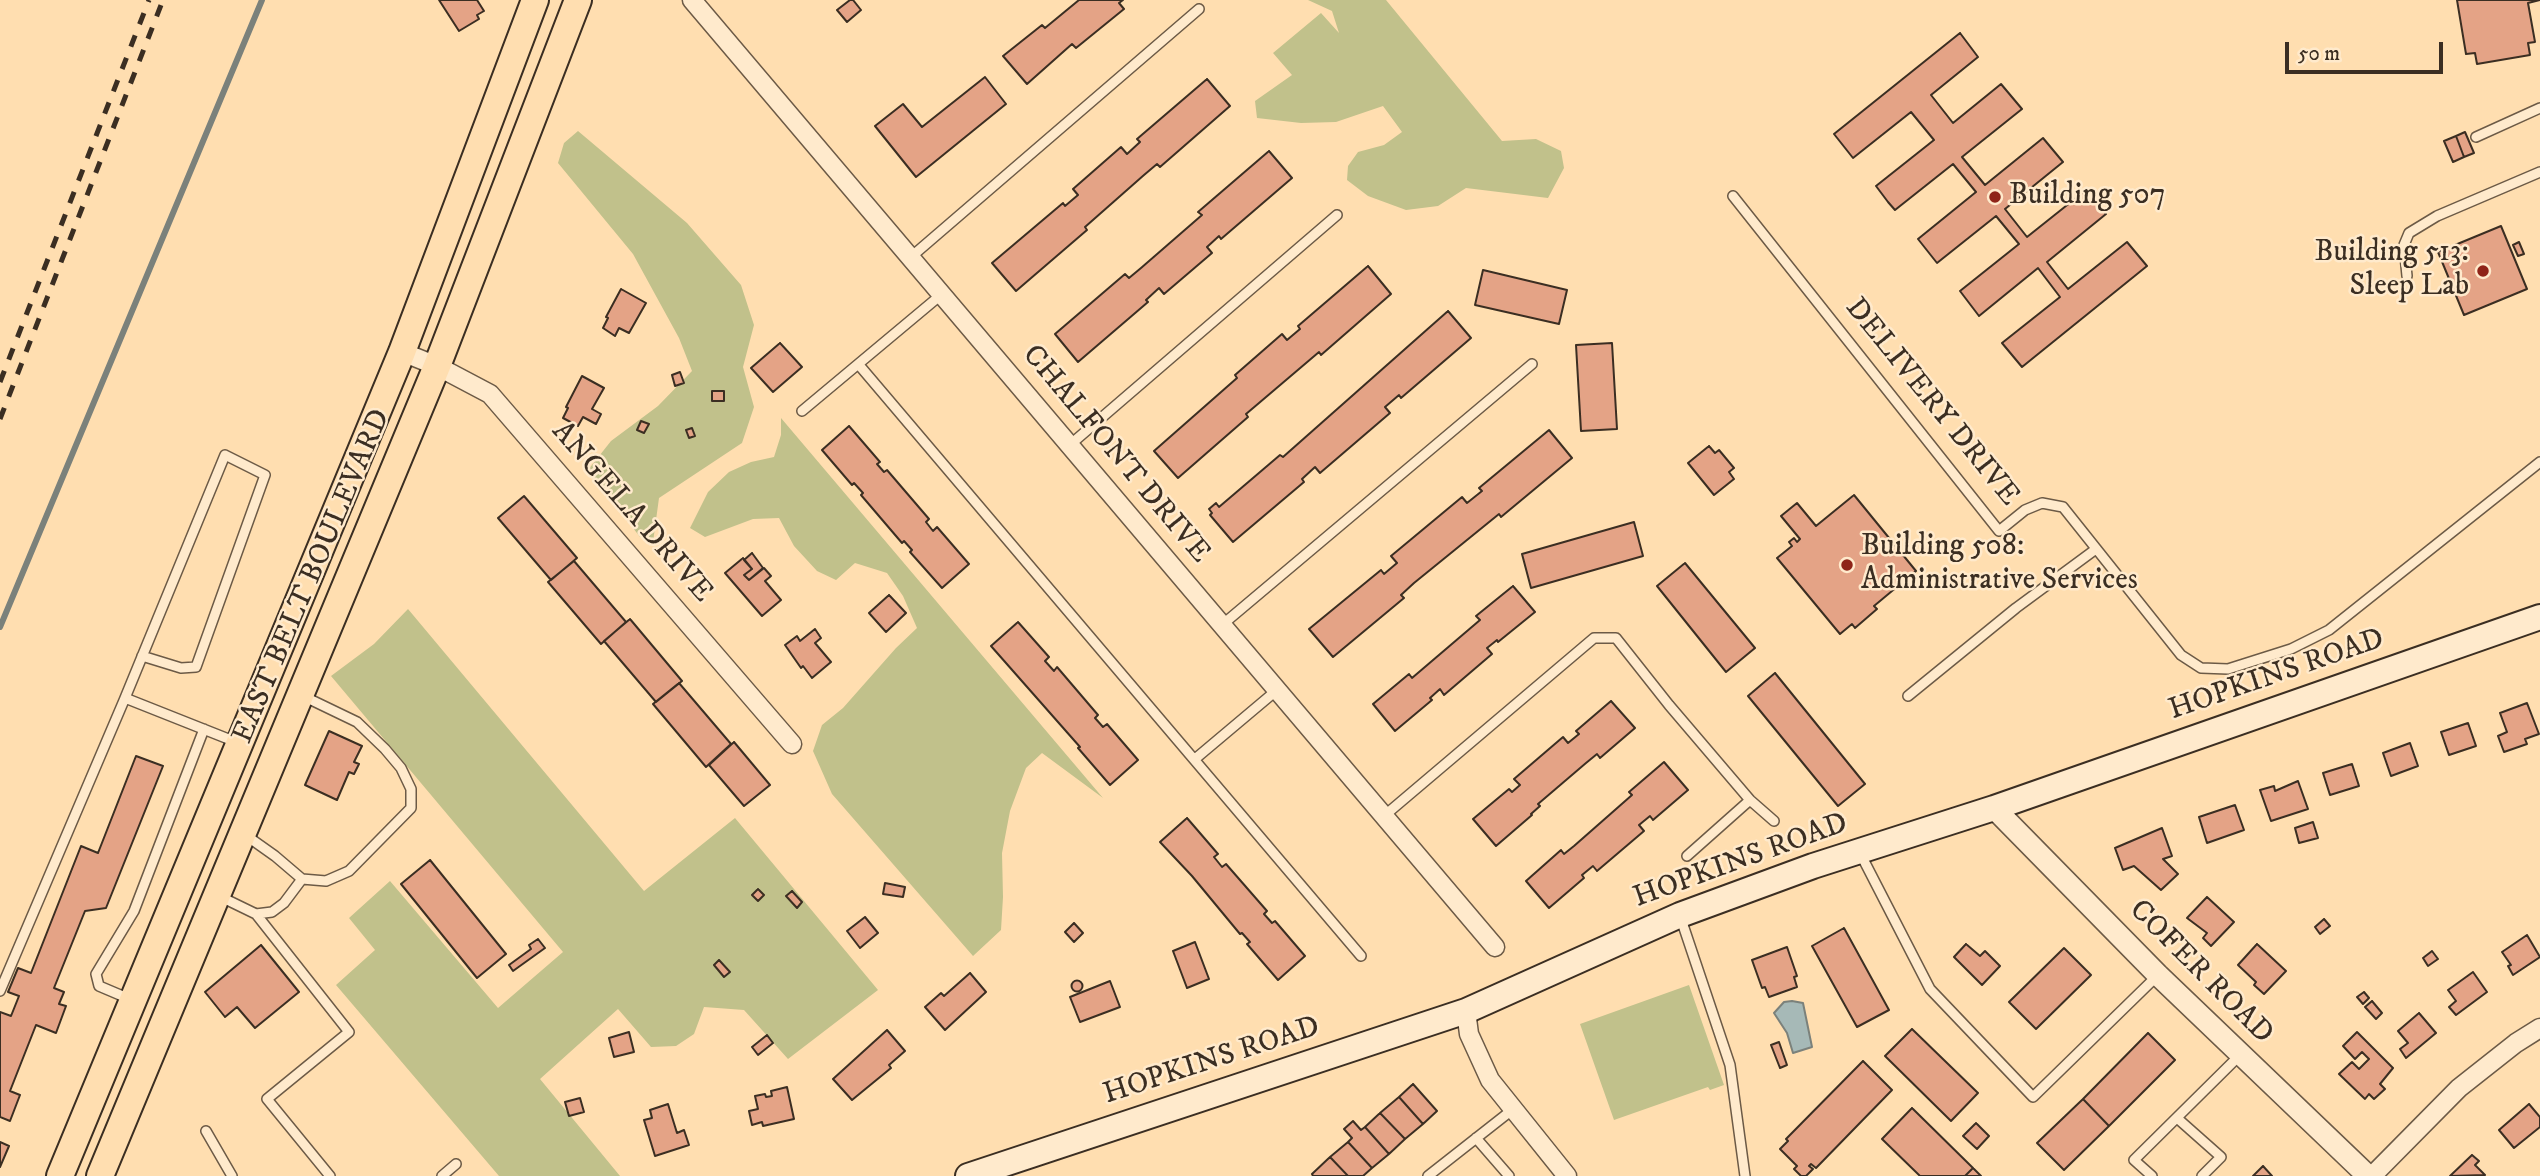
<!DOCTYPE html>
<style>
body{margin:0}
#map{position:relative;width:2540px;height:1176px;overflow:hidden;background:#ffdeb0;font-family:"IM FELL DW Pica",serif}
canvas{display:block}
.scale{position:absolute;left:2285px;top:42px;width:158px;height:32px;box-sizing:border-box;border:4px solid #3b2e22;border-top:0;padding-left:9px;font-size:21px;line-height:24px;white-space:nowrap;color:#3b2e22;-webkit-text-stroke:5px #ffeacc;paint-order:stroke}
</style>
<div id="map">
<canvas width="2540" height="1176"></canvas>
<div class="scale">50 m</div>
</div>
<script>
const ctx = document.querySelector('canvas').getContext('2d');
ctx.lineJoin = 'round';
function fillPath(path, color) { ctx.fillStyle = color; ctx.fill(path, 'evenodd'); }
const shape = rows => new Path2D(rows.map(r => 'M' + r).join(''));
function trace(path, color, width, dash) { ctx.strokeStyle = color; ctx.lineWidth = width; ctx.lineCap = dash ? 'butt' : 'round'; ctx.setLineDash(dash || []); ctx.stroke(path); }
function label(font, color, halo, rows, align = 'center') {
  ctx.font = font + ' "IM FELL DW Pica",serif'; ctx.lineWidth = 5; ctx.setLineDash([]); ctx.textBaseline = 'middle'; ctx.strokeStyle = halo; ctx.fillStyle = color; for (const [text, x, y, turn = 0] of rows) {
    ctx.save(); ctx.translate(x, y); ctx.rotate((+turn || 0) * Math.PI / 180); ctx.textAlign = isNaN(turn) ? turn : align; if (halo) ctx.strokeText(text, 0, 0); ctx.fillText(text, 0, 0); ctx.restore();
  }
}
fillPath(shape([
 [1308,0,1386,0,1502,141,1536,139,1561,151,1564,168,1548,198,1466,188,1438,206,1406,210,1368,196,1347,180,1348,166,1358,152,1384,145,1402,132,1383,106,1336,122,1301,123,1257,118,1255,101,1292,75,1273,53,1321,13,1339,33,1332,11],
 [578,131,687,223,741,285,754,325,743,367,754,407,742,443,659,498,653,542,640,537,588,470,611,441,658,406,692,371,679,338,633,254,558,163,564,143],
 [781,418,1103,798,1042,753,1026,768,1010,811,1002,853,1003,897,1001,930,973,956,832,794,813,751,822,725,843,708,896,648,917,628,903,596,887,573,855,563,836,580,817,571,794,546,779,518,753,519,705,537,690,528,708,492,729,472,751,462,774,457,781,435],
 [408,609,644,891,735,818,878,990,788,1059,744,1010,704,1007,694,1034,676,1046,651,1047,618,1009,540,1079,620,1176,499,1176,336,985,375,950,349,918,390,881,498,1008,563,952,331,676,374,644],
 [1689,985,1724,1085,1710,1090,1708,1087,1614,1120,1580,1024]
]), '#c1c18b');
const water = shape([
 [1792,1001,1803,1003,1812,1047,1793,1053,1787,1033,1774,1013,1784,1002,1792,1001]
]);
fillPath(water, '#a6b9b7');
trace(water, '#7b817b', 2);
trace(shape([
 [0,627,262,0]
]), '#7b817b', 6);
const building = shape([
 [439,0,477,0,484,11,477,15,479,19,459,31,439,0],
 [850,0,853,0,861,10,847,22,837,10,850,0],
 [1079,0,1123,0,1119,3,1124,9,1076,48,1072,44,1027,84,1003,56,1042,25,1045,28,1079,0],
 [2457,0,2540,0,2528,3,2535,42,2528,43,2530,55,2477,64,2475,53,2466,54,2457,0],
 [1960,33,1978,57,1931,95,1953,123,2001,84,2022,109,1962,157,1985,185,2043,138,2063,162,2005,209,2027,237,2086,190,2106,214,2047,262,2068,289,2127,242,2147,266,2022,367,2002,343,2060,297,2038,268,1979,316,1960,291,2019,244,1996,216,1937,263,1918,239,1976,192,1953,164,1895,210,1888,202,1876,186,1934,140,1911,112,1853,158,1834,134,1960,33],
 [985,77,1006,104,916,177,875,126,903,104,922,127,985,77],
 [1207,79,1230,106,1160,167,1157,164,1144,175,1085,227,1087,230,1016,291,992,263,1063,203,1065,206,1078,195,1073,189,1121,147,1127,154,1140,142,1137,139,1207,79],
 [2465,132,2474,153,2464,157,2456,136,2465,132],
 [2456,136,2464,157,2453,162,2444,141,2456,136],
 [1269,151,1292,178,1221,239,1219,236,1207,247,1212,253,1164,294,1159,288,1146,300,1148,302,1078,362,1055,334,1125,274,1129,278,1141,268,1202,215,1198,212,1269,151],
 [2501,226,2527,289,2464,315,2438,252,2501,226],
 [2519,242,2524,254,2518,256,2513,245,2519,242],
 [1368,266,1391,294,1321,355,1319,352,1259,403,1246,414,1248,417,1178,478,1154,451,1237,378,1235,375,1282,334,1287,340,1300,329,1298,326,1368,266],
 [1483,270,1567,290,1559,324,1475,305,1483,270],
 [621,289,646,303,629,333,619,328,615,336,603,328,608,318,606,317,621,289],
 [1448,311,1471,338,1401,398,1399,395,1385,407,1390,413,1320,473,1315,467,1302,479,1304,482,1233,542,1210,515,1212,513,1209,509,1216,503,1219,507,1280,455,1283,457,1448,311],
 [780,343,802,367,773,392,751,368,780,343],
 [1612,343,1617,429,1581,431,1576,345,1612,343],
 [680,372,684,383,675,386,672,375,680,372],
 [582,376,604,388,592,409,601,414,596,424,583,417,578,426,563,418,568,408,566,407,582,376],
 [712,391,724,391,724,401,712,401,712,391],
 [641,421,649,424,644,433,637,430,641,421],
 [849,426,880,462,877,464,884,472,887,470,929,519,926,522,933,531,937,527,969,564,942,588,910,552,912,550,904,541,902,543,861,495,863,493,854,483,852,485,822,450,849,426],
 [692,428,695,436,689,438,686,430,692,428],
 [1549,430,1572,458,1501,517,1499,514,1414,583,1401,595,1404,598,1333,657,1309,629,1381,570,1384,574,1397,563,1391,556,1462,497,1467,503,1482,491,1479,488,1549,430],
 [1709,446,1715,453,1719,450,1734,468,1729,472,1734,479,1714,495,1688,463,1709,446],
 [1854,495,1916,571,1874,606,1877,609,1855,628,1852,624,1840,634,1777,558,1792,546,1789,542,1794,538,1797,542,1800,539,1781,516,1797,503,1816,526,1854,495],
 [524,496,577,558,551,580,498,518,524,496],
 [1634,522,1643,556,1531,588,1522,554,1634,522],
 [752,553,763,568,749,580,744,575,752,569,744,560,752,553],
 [743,558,752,569,744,575,749,580,764,568,771,576,765,581,781,600,762,616,725,573,743,558],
 [574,561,626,622,601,644,548,582,574,561],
 [1685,563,1755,648,1726,672,1657,586,1685,563],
 [1513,586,1535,612,1498,642,1497,640,1487,648,1492,654,1444,695,1440,689,1430,698,1432,700,1395,731,1373,704,1409,674,1412,678,1480,620,1476,616,1513,586],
 [889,595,906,613,886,632,869,613,889,595],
 [630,619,682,681,656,702,604,641,630,619],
 [1018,622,1049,657,1045,661,1054,671,1057,667,1098,715,1095,718,1103,727,1107,724,1138,760,1110,785,1078,748,1080,747,991,646,1018,622],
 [815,629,821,638,815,643,831,662,812,678,803,666,801,668,785,645,797,636,800,641,815,629],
 [1775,673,1865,784,1838,806,1748,696,1775,673],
 [679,683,731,744,706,767,653,704,679,683],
 [1611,701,1635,728,1600,758,1597,754,1586,763,1538,804,1540,806,1531,814,1532,815,1496,846,1473,819,1509,789,1512,792,1520,785,1514,779,1563,737,1568,743,1579,734,1576,731,1611,701],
 [2527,703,2539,734,2525,739,2527,744,2504,752,2498,736,2507,732,2500,713,2527,703],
 [2468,723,2476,746,2449,755,2441,732,2468,723],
 [329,731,362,746,354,762,359,764,354,774,349,772,337,800,305,785,329,731],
 [734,742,770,785,744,806,709,765,734,742],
 [2410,743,2418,766,2391,776,2383,753,2410,743],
 [136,756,163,766,106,908,85,911,54,988,64,992,59,1004,66,1006,56,1033,36,1025,10,1091,20,1095,10,1121,0,1117,0,1012,11,1016,19,996,8,992,18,968,31,973,81,846,98,853,136,756],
 [1664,762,1688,790,1653,820,1650,816,1639,825,1644,831,1597,871,1593,866,1582,875,1584,878,1549,908,1526,881,1561,850,1564,854,1574,846,1632,795,1629,792,1664,762],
 [2352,764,2359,786,2330,795,2323,773,2352,764],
 [2298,781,2308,809,2271,821,2260,790,2274,786,2275,791,2298,781],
 [2235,805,2244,830,2207,843,2199,817,2235,805],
 [1187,818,1218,854,1214,857,1222,867,1226,864,1267,911,1264,914,1272,923,1275,921,1305,956,1278,980,1247,944,1250,942,1242,933,1240,934,1192,876,1160,842,1187,818],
 [2313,822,2318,838,2299,843,2295,828,2313,822],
 [2162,828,2172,856,2163,859,2178,874,2161,890,2134,866,2123,870,2115,848,2162,828],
 [430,860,506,954,477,978,401,884,430,860],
 [885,883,905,887,903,897,883,894,885,883],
 [758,889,764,895,758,901,752,895,758,889],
 [792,891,802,902,797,908,786,896,792,891],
 [2207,897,2234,922,2211,946,2203,938,2207,933,2187,918,2207,897],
 [865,917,878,933,860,948,847,931,865,917],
 [2324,919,2330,926,2320,934,2315,927,2324,919],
 [1074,923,1083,933,1074,942,1065,932,1074,923],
 [1844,928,1889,1010,1857,1027,1812,946,1844,928],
 [2527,935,2540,957,2513,975,2508,966,2511,965,2502,952,2527,935],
 [538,939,545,948,513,971,509,965,531,949,529,945,538,939],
 [1195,942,1209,979,1187,988,1173,951,1195,942],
 [1966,944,1980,956,1985,951,2000,966,1982,985,1954,957,1966,944],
 [2257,944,2286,971,2264,994,2254,985,2256,982,2238,965,2257,944],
 [261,945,299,992,255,1028,237,1007,225,1017,205,992,261,945],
 [1787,947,1797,976,1794,977,1797,987,1769,997,1765,987,1762,988,1752,960,1787,947],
 [2064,948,2091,975,2036,1029,2009,1002,2064,948],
 [2432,951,2438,959,2428,966,2423,958,2432,951],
 [719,960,730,972,724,977,714,965,719,960],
 [2473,972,2487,992,2456,1015,2449,1007,2456,1001,2448,990,2473,972],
 [970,973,986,992,945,1030,925,1007,941,993,944,996,970,973],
 '1071.5 986a5.5 5.5 0 1 1 11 0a5.5 5.5 0 1 1-11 0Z',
 [1110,981,1120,1007,1080,1022,1070,997,1110,981],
 [2364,992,2369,998,2363,1004,2357,997,2364,992],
 [2372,1001,2382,1013,2376,1019,2365,1007,2372,1001],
 [2419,1013,2436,1033,2406,1058,2400,1049,2408,1043,2398,1031,2419,1013],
 [1912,1029,1978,1093,1951,1121,1885,1056,1912,1029],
 [887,1030,905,1051,889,1065,891,1068,852,1100,833,1079,887,1030],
 [629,1032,634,1052,614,1057,609,1038,629,1032],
 [2357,1032,2393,1068,2380,1084,2385,1089,2374,1099,2369,1094,2365,1099,2339,1074,2352,1062,2359,1069,2369,1059,2362,1052,2355,1059,2343,1046,2357,1032],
 [2148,1033,2175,1060,2109,1126,2083,1099,2148,1033],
 [767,1035,773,1043,758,1055,752,1047,767,1035],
 [1779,1042,1787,1065,1780,1068,1771,1045,1779,1042],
 [1863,1061,1892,1090,1816,1168,1811,1164,1809,1166,1813,1169,1806,1176,1801,1176,1794,1169,1797,1166,1780,1149,1788,1141,1786,1139,1863,1061],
 [1413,1084,1437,1111,1423,1124,1399,1097,1413,1084],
 [787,1087,794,1119,763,1126,762,1122,752,1125,749,1111,758,1109,755,1096,765,1094,766,1097,772,1096,771,1091,787,1087],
 [1399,1097,1423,1124,1405,1139,1380,1113,1399,1097],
 [580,1098,584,1112,569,1116,565,1102,580,1098],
 [2083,1099,2109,1126,2064,1170,2037,1143,2083,1099],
 [668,1104,677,1133,684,1130,689,1145,655,1156,644,1120,652,1118,650,1110,668,1104],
 [2529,1104,2540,1117,2540,1127,2514,1148,2499,1130,2529,1104],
 [1912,1108,1973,1168,1965,1176,1920,1176,1882,1139,1912,1108],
 [1380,1113,1405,1139,1389,1154,1365,1127,1380,1113],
 [1353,1121,1361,1130,1365,1127,1389,1154,1372,1168,1348,1142,1352,1138,1344,1129,1353,1121],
 [1976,1123,1989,1136,1977,1149,1963,1136,1976,1123],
 [0,1142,9,1146,0,1167,0,1142],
 [1348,1142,1372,1168,1363,1176,1348,1176,1330,1157,1348,1142],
 [2472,1155,2479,1161,2475,1165,2485,1175,2450,1176,2472,1155],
 [1330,1157,1348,1176,1313,1176,1312,1174,1330,1157],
 [2263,1166,2272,1176,2253,1176,2263,1166],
 [1973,1168,1981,1176,1965,1176,1973,1168]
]);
fillPath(building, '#e4a386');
trace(building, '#3b2e22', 2);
const service = shape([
 [2476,137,2540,108],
 [1733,196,1999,531,2025,510,2042,503,2063,507,2181,655,2201,668,2228,669,2291,649,2329,630,2540,462],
 [911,257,1199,9],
 [2407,276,2404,245,2409,233,2437,216,2540,172],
 [859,365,1361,956],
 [802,411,942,294],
 [1071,444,1337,215],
 [1222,625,1532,364],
 [1908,696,2016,608,2096,549],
 [125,698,225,455,265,475,196,667,181,668,142,656],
 [1195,759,1277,690],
 [1384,816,1594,638,1616,638,1669,705,1750,800,1774,821],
 [244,834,275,856,302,879,326,881,349,871,411,808,411,789,401,768,385,749,357,722,303,696],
 [1860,853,1930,989,2033,1097,2157,976],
 [1687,856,1750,800],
 [221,897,256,914,272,912,284,903,302,879],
 [256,914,349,1032,267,1099,330,1176],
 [1680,916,1730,1065,1745,1176],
 [0,991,125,698,236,742],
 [132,1000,99,986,96,974,134,911,204,729],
 [2177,1118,2221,1157,2202,1176],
 [206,1131,232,1176],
 [1476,1138,1509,1176],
 [442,1176,456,1164],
 [1428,1176,1512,1110],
 [2152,1176,2134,1160,2240,1055]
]);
const minor = shape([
 [692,0,1495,947],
 [402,352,437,366,490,394,792,744],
 [1466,1011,1469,1034,1490,1080,1567,1176],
 [2372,1176,2459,1088,2516,1043,2540,1028]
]);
const tertiary = shape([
 [1994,808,2158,975,2368,1176]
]);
const secondary = shape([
 [968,1176,1466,1011,1680,915,1813,866,1994,808,2540,617]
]);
const primary = shape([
 [60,1176,402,352,535,0],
 [100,1176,437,366,578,0]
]);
trace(service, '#6c5a46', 12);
trace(minor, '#6c5a46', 21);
trace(tertiary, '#6c5a46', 24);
trace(secondary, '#3b2e22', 28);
trace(primary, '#3b2e22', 30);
trace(service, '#ffeacc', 9);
trace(minor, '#ffeacc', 18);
trace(tertiary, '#ffeacc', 21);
trace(secondary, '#ffeacc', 24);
trace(primary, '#ffdeb0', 26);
trace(shape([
 [0,382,149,0],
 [0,419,163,0]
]), '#3b2e22', 5, [12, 12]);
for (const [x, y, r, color] of [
 [1995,197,7,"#8f2418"],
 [2483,271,7,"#8f2418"],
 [1847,565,7,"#8f2418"]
]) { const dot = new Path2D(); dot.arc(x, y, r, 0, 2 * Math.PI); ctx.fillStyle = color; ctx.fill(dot); trace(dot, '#ffeacc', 2.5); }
label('30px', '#3b2e22', '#ffeacc', [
 ["Building 507",2009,197],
 ["Building 513:",2469,254,"right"],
 ["Sleep Lab",2469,288,"right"],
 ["Building 508:",1861,548],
 ["Administrative Services",1861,582]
], 'left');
label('30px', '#3b2e22', '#ffeacc', [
 ["DELIVERY DRIVE",1931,403,51],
 ["CHALFONT DRIVE",1115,455,50],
 ["ANGELA DRIVE",631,513,49],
 ["EAST BELT BOULEVARD",313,577,-67],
 ["HOPKINS ROAD",2277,676,-19],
 ["HOPKINS ROAD",1741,862,-20],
 ["COFER ROAD",2200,973,45],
 ["HOPKINS ROAD",1212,1062,-18]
]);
</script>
